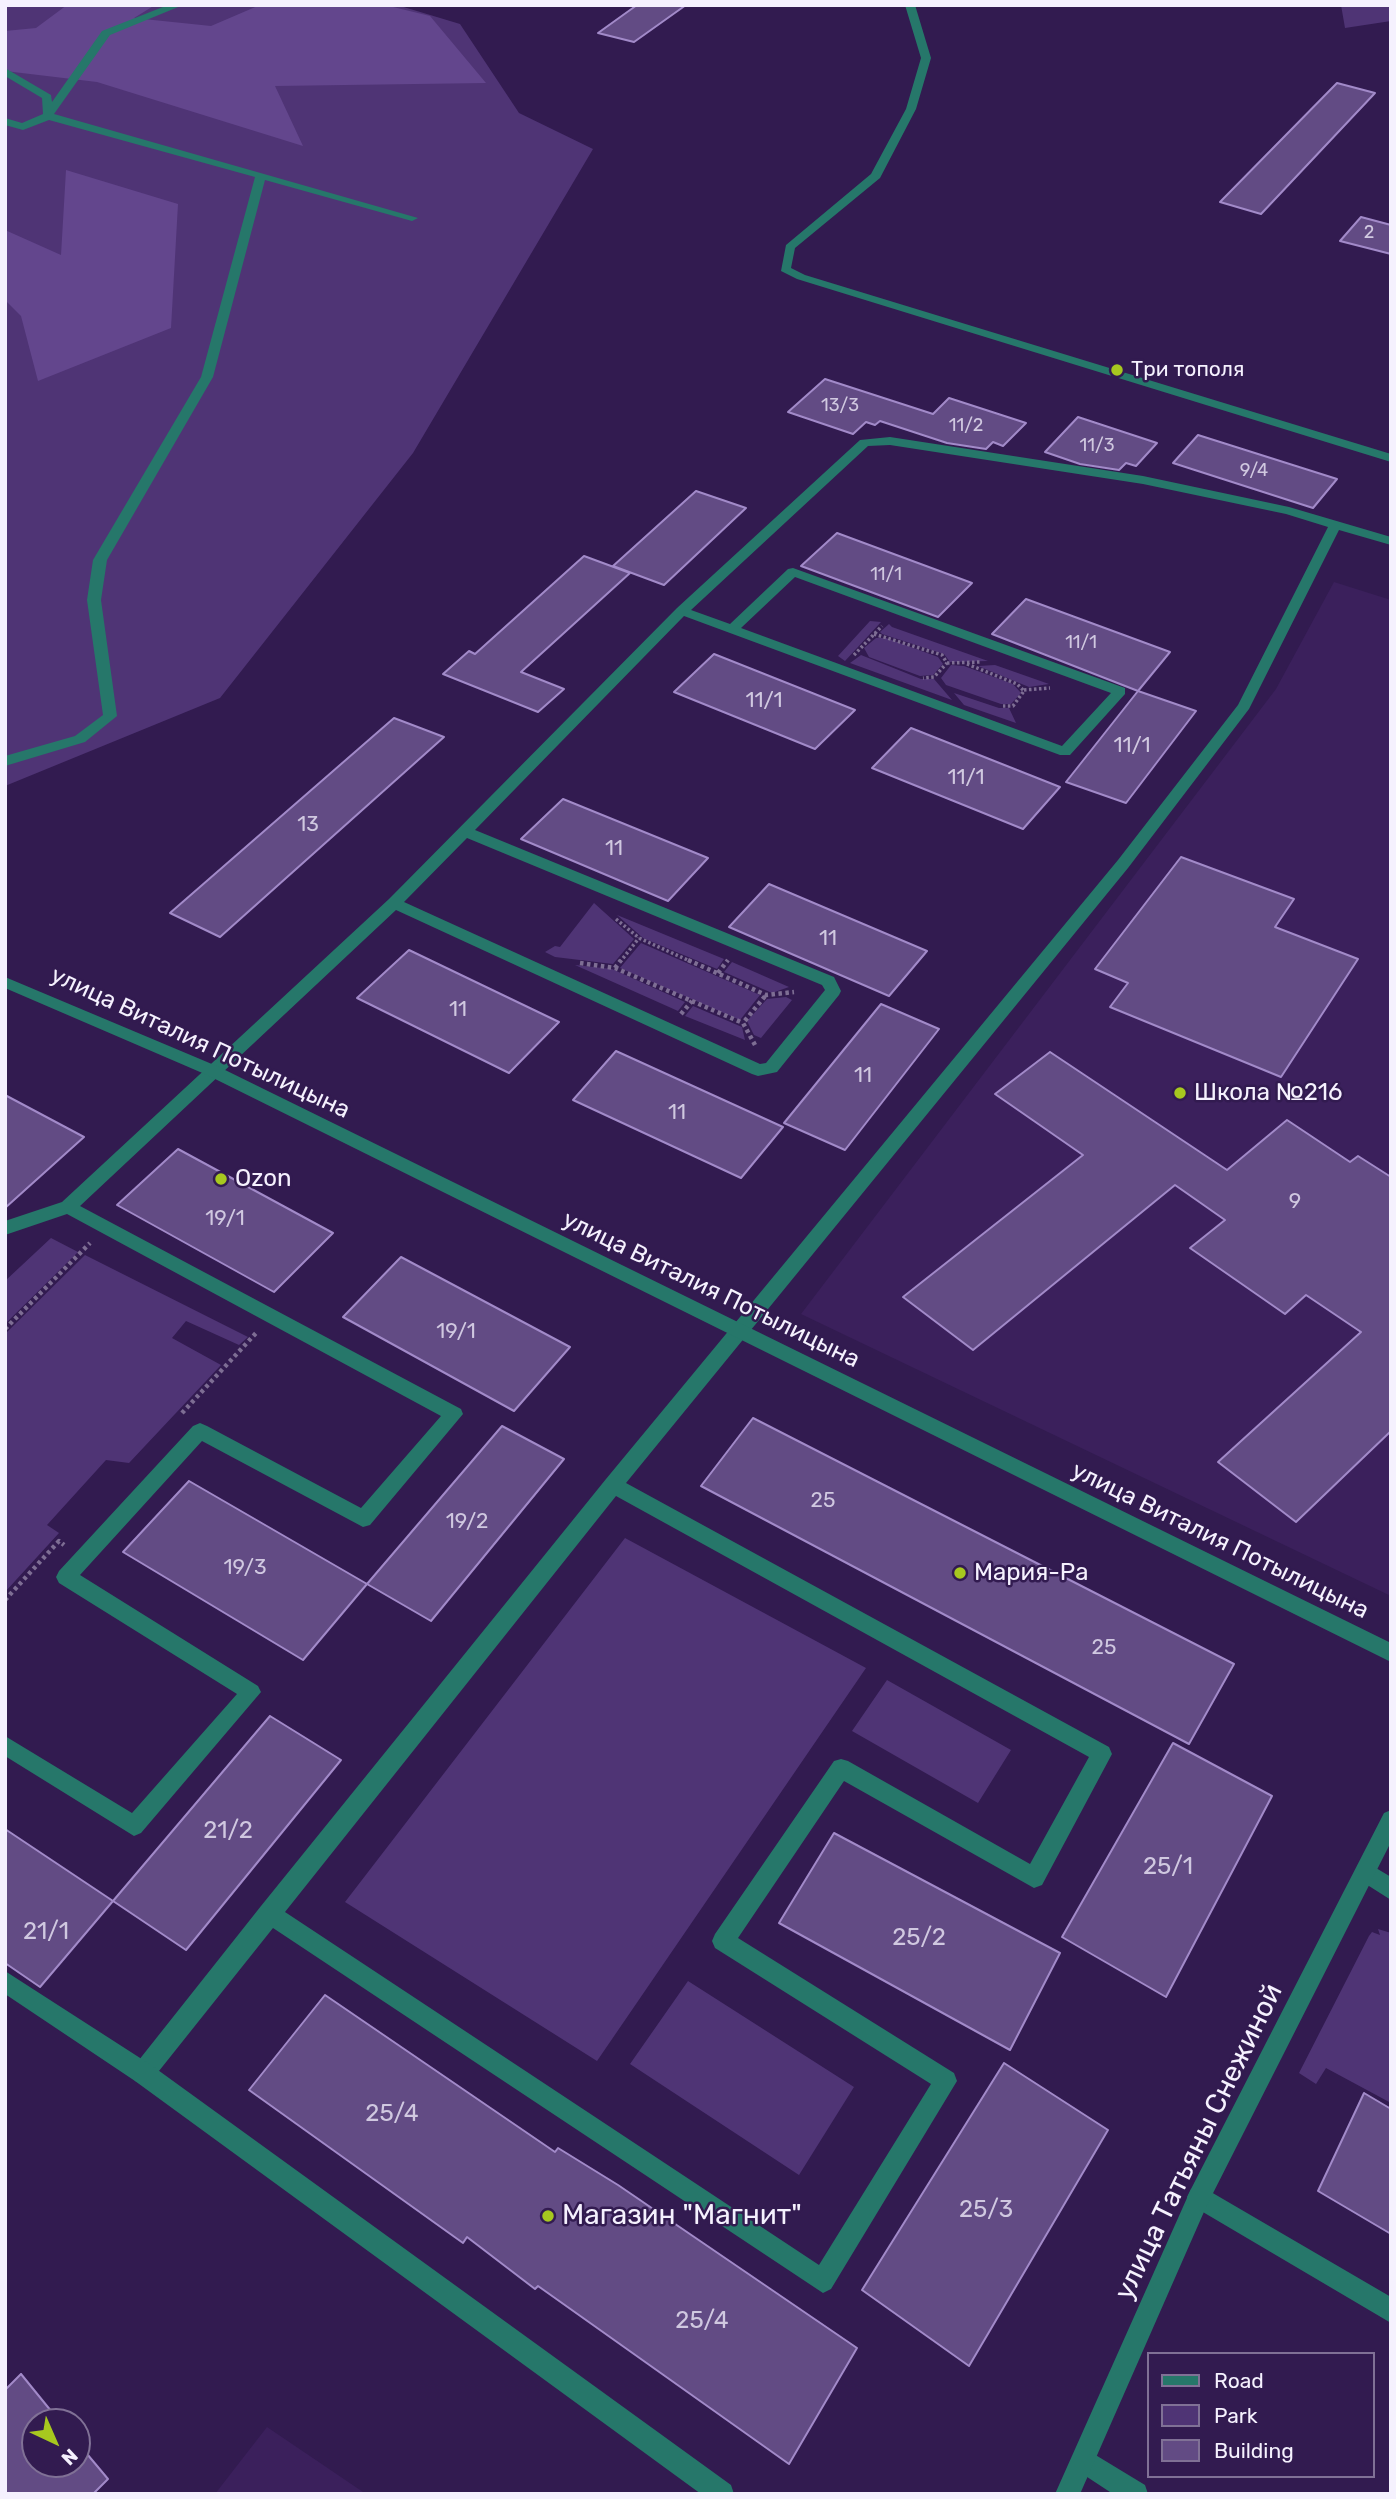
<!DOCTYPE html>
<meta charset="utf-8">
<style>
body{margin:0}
#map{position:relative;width:1396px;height:2499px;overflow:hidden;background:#321b50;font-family:Rubik,sans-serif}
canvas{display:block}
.frame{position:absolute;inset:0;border:7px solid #f5f1fe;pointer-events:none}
.legend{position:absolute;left:1147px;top:2352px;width:228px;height:126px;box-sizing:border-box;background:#321b50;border:2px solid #807196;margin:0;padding:9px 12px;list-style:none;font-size:21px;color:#f5f1fe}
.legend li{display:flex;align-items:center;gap:14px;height:35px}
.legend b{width:35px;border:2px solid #807196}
.north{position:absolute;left:21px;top:2408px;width:70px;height:70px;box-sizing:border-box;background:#321b50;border:2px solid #807196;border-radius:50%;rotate:136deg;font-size:19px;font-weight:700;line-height:28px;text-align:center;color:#f5f1fe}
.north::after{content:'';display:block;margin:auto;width:24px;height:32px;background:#a7c81f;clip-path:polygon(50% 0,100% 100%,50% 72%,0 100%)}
</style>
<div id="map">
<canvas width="1396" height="2499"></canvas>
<div class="frame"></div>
<ul class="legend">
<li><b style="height:9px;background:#26776a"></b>Road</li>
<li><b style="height:19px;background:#4f3475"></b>Park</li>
<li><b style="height:19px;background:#624b84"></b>Building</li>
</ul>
<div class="north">N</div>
</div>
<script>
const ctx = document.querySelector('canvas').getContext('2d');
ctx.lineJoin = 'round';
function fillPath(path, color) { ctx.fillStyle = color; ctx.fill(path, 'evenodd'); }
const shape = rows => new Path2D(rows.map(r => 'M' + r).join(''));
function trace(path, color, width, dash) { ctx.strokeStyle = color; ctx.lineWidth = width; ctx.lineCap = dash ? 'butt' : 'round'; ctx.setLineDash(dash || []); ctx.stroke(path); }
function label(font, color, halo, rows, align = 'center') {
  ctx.font = font + ' Rubik,sans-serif'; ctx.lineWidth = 5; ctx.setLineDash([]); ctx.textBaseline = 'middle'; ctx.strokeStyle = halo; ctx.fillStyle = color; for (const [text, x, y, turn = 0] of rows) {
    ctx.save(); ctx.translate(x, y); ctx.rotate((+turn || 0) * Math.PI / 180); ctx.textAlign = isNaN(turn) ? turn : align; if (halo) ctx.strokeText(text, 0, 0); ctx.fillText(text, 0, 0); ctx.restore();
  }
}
fillPath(shape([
 [1334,582,1391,600,1391,1596,801,1314,1276,689],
 [267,2427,366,2494,215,2494]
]), '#3b205c');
fillPath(shape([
 [5,5,397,5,460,24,519,113,593,149,413,453,220,698,5,786],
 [1341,5,1391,5,1391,21,1345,28],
 [870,621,881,622,845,661,838,656],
 [889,624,892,627,988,661,950,662,944,654,882,634,880,632],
 [876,638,886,638,938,657,943,664,933,675,920,676,869,657,864,648],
 [861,655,921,679,934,679,952,700,850,663],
 [951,665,964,666,1013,684,1021,693,1011,704,1001,704,946,685,941,678],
 [995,665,1049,684,1029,687,978,666],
 [954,693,999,708,1009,708,1016,723,964,705],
 [594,903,634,939,613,964,555,957,545,952,555,946,560,947],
 [617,915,639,924,724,959,717,969,643,938],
 [641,943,760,995,740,1020,620,968],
 [732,962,789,987,772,993,724,972],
 [575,965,612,969,685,1002,678,1011],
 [786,997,792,1000,761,1038,754,1035,747,1021,767,999],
 [693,1006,742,1027,745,1040,685,1016],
 [51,1238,78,1252,5,1324,5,1281],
 [85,1255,248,1337,239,1345,186,1321,172,1338,221,1365,129,1463,106,1460,47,1525,59,1533,5,1592,5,1334],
 [625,1538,866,1668,597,2061,345,1902],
 [887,1680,1011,1750,978,1803,852,1731],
 [1378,1929,1391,1933,1391,2103,1326,2068,1316,2084,1299,2073,1369,1936,1372,1932,1380,1935],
 [688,1981,854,2087,799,2175,630,2064]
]), '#4f3475');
fillPath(shape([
 [67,5,155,5,134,18,211,26,260,5,385,5,430,16,486,83,275,86,303,146,97,82,5,71,5,31,36,28],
 [66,170,178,204,171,328,38,381,21,316,5,300,5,230,61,255]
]), '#63468d');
const building = shape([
 [637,5,686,5,634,42,598,33,637,5],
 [1337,83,1375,93,1261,214,1220,202,1337,83],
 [1361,217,1391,225,1391,254,1340,241,1361,217],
 [825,379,933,414,949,398,1026,423,1003,446,993,442,986,449,947,443,880,421,875,425,866,422,853,434,788,412,825,379],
 [1078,417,1157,443,1136,466,1126,463,1119,470,1080,464,1045,452,1078,417],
 [1198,435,1337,479,1313,508,1173,463,1198,435],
 [696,491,746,508,664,585,613,566,696,491],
 [837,533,972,583,938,617,801,566,837,533],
 [584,556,630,573,521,672,564,689,538,712,443,674,469,651,475,654,584,556],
 [1026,599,1170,652,1138,691,992,634,1026,599],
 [714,654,855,710,815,749,674,692,714,654],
 [1138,691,1196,711,1126,803,1066,782,1138,691],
 [394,718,444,737,220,937,170,913,394,718],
 [911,728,1060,787,1023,829,872,768,911,728],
 [563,799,708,858,668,901,521,839,563,799],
 [1181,857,1294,899,1275,927,1358,959,1281,1077,1110,1007,1128,983,1095,969,1181,857],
 [769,884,927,951,889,996,729,927,769,884],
 [409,950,559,1022,509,1073,357,998,409,950],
 [881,1004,939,1029,845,1150,784,1123,881,1004],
 [616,1051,783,1127,741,1178,573,1100,616,1051],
 [1050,1052,1227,1170,1287,1120,1350,1162,1358,1156,1391,1177,1391,1431,1296,1522,1218,1462,1361,1332,1306,1295,1285,1314,1190,1248,1225,1220,1175,1185,973,1350,903,1297,1083,1155,995,1094,1050,1052],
 [5,1095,84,1137,5,1208,5,1095],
 [178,1149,333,1233,274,1292,117,1205,178,1149],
 [401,1257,570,1347,514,1411,343,1317,401,1257],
 [753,1418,1234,1664,1189,1744,701,1486,753,1418],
 [502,1426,564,1459,431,1621,367,1584,502,1426],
 [189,1481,367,1584,303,1660,123,1552,189,1481],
 [270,1716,341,1760,186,1950,113,1901,270,1716],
 [1173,1743,1272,1796,1166,1997,1062,1937,1173,1743],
 [5,1829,113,1901,40,1987,5,1963,5,1829],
 [834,1833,1060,1953,1010,2050,779,1923,834,1833],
 [325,1995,555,2152,558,2148,618,2185,857,2348,789,2464,538,2286,535,2289,467,2237,463,2243,249,2090,325,1995],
 [1004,2063,1108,2130,969,2366,862,2290,1004,2063],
 [1364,2093,1391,2109,1391,2234,1318,2191,1364,2093],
 [21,2374,60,2422,35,2422,35,2464,77,2464,77,2442,108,2479,93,2494,5,2494,5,2390,21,2374]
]);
fillPath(building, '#624b84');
trace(building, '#a28ac9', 2);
trace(shape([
 [874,634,942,655,947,663,934,677,923,678],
 [854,655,882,626],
 [947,663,981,662],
 [967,664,1017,684,1024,691,1013,706,1003,706],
 [1024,690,1050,688],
 [616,919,639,938,692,962],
 [620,962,639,938]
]), '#7e6e94', 3.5, [2.5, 2.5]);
trace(shape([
 [688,960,766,995,794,992],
 [580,963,615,968,743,1023],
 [615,968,621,960],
 [718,973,728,960],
 [681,1014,692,1001],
 [755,1045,743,1023,766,995],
 [5,1329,90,1243],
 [182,1413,257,1332],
 [5,1600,59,1541,64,1545]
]), '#7e6e94', 4.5, [3.5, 3.5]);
fillPath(shape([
 [168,5,183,5,110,35,54,114,418,218,412,221,265,180,213,377,107,560,101,600,117,716,85,742,5,766,5,756,75,736,103,715,87,600,93,560,201,377,255,177,49,120,23,130,5,125,5,118,22,123,43,114,42,98,5,76,5,68,51,95,52,102,102,31,168,5],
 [890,437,1143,476,1289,507,1391,537,1391,545,1339,530,1249,709,1128,868,626,1483,1109,1747,1112,1754,1042,1885,1034,1888,844,1781,738,1938,954,2073,957,2081,831,2289,823,2293,273,1928,151,2081,143,2084,135,2081,132,2073,135,2065,261,1906,606,1479,1118,860,1238,705,1328,527,1286,514,1143,484,890,445,868,446,691,610,730,624,788,569,793,568,1125,688,1125,694,1070,755,1060,755,684,616,475,830,834,977,841,991,839,995,777,1072,758,1076,752,1074,396,910,80,1206,461,1409,463,1414,370,1525,363,1527,202,1441,80,1575,258,1686,261,1692,141,1833,134,1836,5,1756,5,1736,132,1813,237,1694,59,1583,56,1577,59,1571,193,1426,200,1423,207,1426,361,1508,441,1416,67,1214,5,1235,5,1221,62,1202,389,899,677,608,860,440,890,437],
 [795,577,1111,693,1062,746,741,628,795,577],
 [467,838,822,985,825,990,766,1063,760,1064,404,902,467,838],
 [616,1496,1089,1757,1030,1864,848,1761,841,1759,834,1761,715,1934,712,1941,715,1948,931,2084,819,2265,285,1912,616,1496],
 [1366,1862,1391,1877,1391,1900,1358,1879,1355,1872,1358,1865,1366,1862],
 [1199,2185,1391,2297,1391,2323,1191,2205,1187,2197,1191,2189,1199,2185],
 [1084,2448,1145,2485,1148,2494,1113,2494,1075,2469,1072,2460,1075,2451,1084,2448]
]), '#26776a');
fillPath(shape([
 [5,977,219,1067,1391,1643,1391,1662,207,1075,5,988,5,977],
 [5,1971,151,2065,731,2485,734,2494,701,2494,135,2081,5,1994,5,1971]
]), '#26776a');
fillPath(shape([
 [905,5,915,5,931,58,916,109,880,178,795,248,791,268,805,275,1391,454,1391,462,797,279,781,271,786,245,871,174,906,109,921,58,905,5],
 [1391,1810,1391,1842,1207,2205,1080,2494,1055,2494,1191,2189,1384,1813,1391,1810]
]), '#26776a');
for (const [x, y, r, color] of [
 [1117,370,7,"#a7c81f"],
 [1180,1093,7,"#a7c81f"],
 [221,1179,7,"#a7c81f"],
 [960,1573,7,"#a7c81f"],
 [548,2216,7,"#a7c81f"]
]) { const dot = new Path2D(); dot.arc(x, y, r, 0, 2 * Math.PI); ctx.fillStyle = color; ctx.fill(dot); trace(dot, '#321b50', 2.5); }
label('18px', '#d0c8e0', null, [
 ["2",1369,233],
 ["13/3",840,406],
 ["11/2",966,426],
 ["11/3",1097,446],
 ["9/4",1254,471],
 ["11/1",886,575],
 ["11/1",1081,643]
]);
label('21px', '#f5f1fe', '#321b50', [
 ["Три тополя",1131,370]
], 'left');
label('21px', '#d0c8e0', null, [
 ["11/1",764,701],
 ["11/1",1132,746],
 ["11/1",966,778],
 ["13",308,825],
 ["11",614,849],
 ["11",828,939],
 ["11",458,1010],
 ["11",863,1076],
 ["11",677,1113],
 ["9",1295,1202],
 ["19/1",225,1219],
 ["19/1",456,1332],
 ["25",823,1501],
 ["19/2",467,1522],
 ["19/3",245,1568],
 ["25",1104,1648]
]);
label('24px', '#f5f1fe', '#321b50', [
 ["улица Виталия Потылицына",200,1043,25],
 ["улица Виталия Потылицына",711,1290,26],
 ["улица Виталия Потылицына",1220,1541,26]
]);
label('24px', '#f5f1fe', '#321b50', [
 ["Школа №216",1194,1093],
 ["Ozon",235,1179],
 ["Мария-Ра",974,1573]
], 'left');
label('24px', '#d0c8e0', null, [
 ["21/2",228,1831],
 ["25/1",1168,1867],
 ["21/1",46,1932],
 ["25/2",919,1938],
 ["25/4",392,2114],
 ["25/3",986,2210],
 ["25/4",702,2321]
]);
label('28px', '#f5f1fe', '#321b50', [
 ["улица Татьяны Снежиной",1199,2142,-64]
]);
label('28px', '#f5f1fe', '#321b50', [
 ["Магазин \"Магнит\"",562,2216]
], 'left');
</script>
